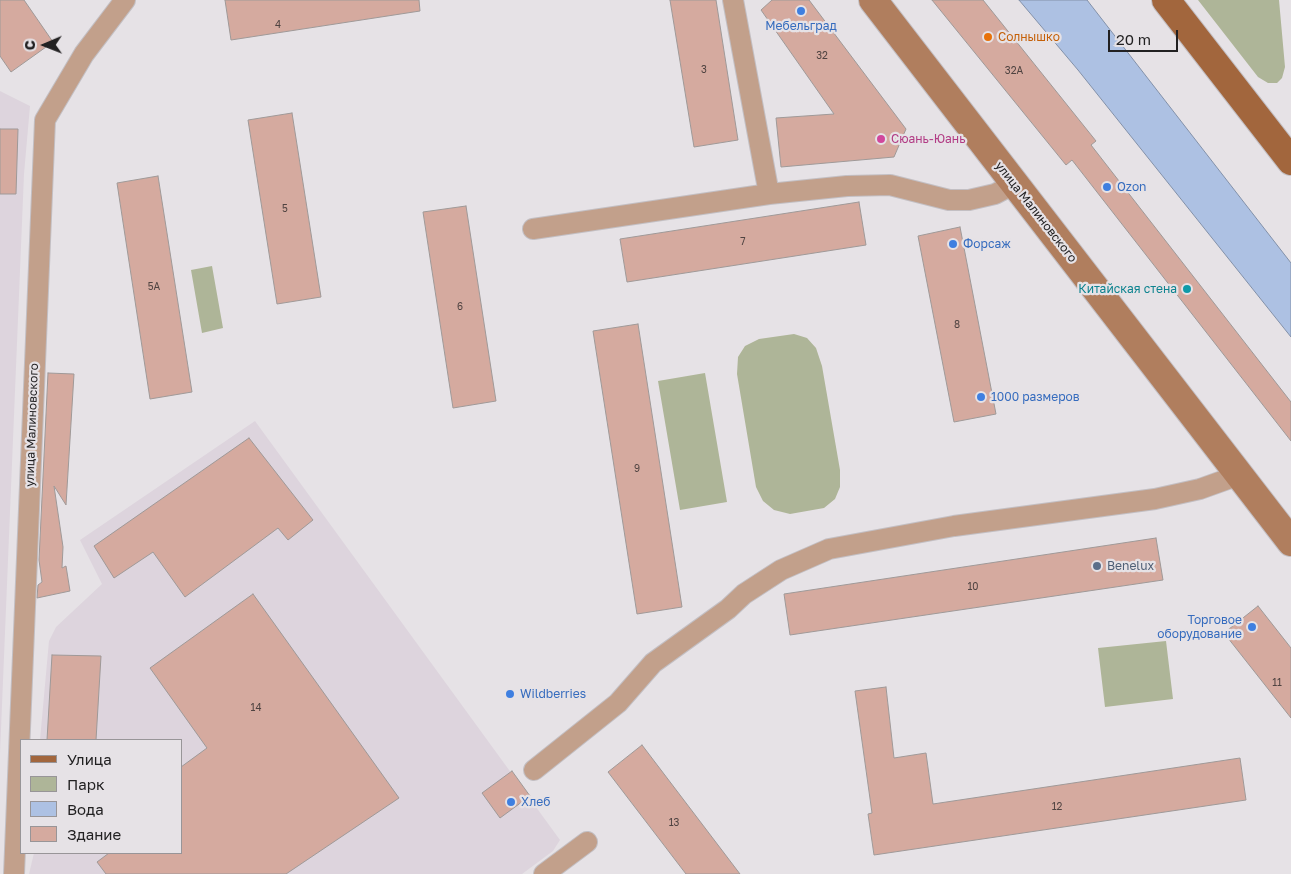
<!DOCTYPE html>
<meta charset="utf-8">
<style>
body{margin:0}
#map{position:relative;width:1291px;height:874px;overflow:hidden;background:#e6e2e6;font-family:"Golos Text",sans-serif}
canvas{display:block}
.legend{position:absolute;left:20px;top:739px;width:162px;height:115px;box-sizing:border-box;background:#e6e2e6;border:1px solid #989598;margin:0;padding:6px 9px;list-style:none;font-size:15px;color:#222122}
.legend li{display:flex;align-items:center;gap:10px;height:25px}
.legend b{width:25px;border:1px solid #989598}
.north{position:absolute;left:20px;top:20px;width:50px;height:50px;-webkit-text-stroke:4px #e6e2e6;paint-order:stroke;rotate:269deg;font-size:14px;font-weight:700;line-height:20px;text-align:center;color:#222122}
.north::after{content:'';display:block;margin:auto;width:18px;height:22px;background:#222122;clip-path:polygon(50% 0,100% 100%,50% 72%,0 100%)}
.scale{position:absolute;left:1108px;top:30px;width:70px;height:22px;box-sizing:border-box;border:2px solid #222122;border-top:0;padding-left:6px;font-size:15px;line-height:18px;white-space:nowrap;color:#222122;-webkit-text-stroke:4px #e6e2e6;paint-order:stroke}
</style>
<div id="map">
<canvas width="1291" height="874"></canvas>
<ul class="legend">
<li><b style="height:6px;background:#a2663d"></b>Улица</li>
<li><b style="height:14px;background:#aeb598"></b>Парк</li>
<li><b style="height:14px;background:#adc1e3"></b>Вода</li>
<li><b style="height:14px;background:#d5aa9f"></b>Здание</li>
</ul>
<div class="north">С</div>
<div class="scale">20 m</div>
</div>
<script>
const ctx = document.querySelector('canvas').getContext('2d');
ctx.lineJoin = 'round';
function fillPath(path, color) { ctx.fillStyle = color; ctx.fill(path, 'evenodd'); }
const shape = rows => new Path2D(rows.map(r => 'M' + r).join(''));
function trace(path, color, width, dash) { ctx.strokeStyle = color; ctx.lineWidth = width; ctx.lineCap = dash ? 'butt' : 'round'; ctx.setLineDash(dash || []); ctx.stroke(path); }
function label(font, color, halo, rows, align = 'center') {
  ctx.font = font + ' "Golos Text",sans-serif'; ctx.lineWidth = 4.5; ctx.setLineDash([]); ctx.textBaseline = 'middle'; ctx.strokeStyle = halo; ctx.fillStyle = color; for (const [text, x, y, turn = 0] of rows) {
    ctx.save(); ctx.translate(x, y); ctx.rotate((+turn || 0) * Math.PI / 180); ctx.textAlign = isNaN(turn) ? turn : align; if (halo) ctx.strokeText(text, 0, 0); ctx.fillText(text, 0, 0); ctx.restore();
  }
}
fillPath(shape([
 [0,91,30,106,24,174,0,753],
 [255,421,560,840,553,851,522,874,29,874,34,853,181,853,181,740,40,740,49,641,56,627,102,584,80,540]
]), '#ddd4dd');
fillPath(shape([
 [1198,0,1279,0,1285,67,1282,78,1277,83,1268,83,1258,77],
 [212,266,223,328,202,333,191,270],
 [794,334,807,338,816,348,822,366,840,470,840,487,835,499,824,508,790,514,774,510,763,501,756,487,737,374,738,357,745,346,759,339],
 [705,373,727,502,680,510,658,381],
 [1166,641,1173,699,1105,707,1098,648]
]), '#aeb598');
const water = shape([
 [1019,0,1087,0,1291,263,1291,337,1078,70,1019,0]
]);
fillPath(water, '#adc1e3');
trace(water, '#8391a9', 1);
const building = shape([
 [0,0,24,0,53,42,11,72,0,56,0,0],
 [225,0,419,0,420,11,231,40,225,0],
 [670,0,716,0,738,140,694,147,670,0],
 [772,0,809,0,906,129,894,157,781,167,776,118,834,114,761,10,772,0],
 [932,0,983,0,1096,141,1091,145,1291,402,1291,441,1072,160,1066,165,932,0],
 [292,113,321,297,277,304,248,120,292,113],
 [0,129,18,129,16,194,0,194,0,129],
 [158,176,192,392,150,399,117,183,158,176],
 [859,202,866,245,627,282,620,239,859,202],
 [466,206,496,401,453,408,423,212,466,206],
 [960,227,996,414,954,422,918,236,960,227],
 [638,324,682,607,637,614,593,331,638,324],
 [48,373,74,374,66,505,54,486,63,547,62,568,66,566,70,591,37,598,38,585,42,582,39,560,48,373],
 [249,438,313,520,288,540,278,528,185,597,153,552,114,578,94,546,249,438],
 [1156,538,1163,580,790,635,784,594,1156,538],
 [253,594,399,798,286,874,106,874,97,862,109,853,181,853,181,767,207,748,150,668,253,594],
 [1258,606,1291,648,1291,718,1224,633,1258,606],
 [52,655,101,656,96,740,47,740,52,655],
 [886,687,894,758,926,753,933,804,1240,758,1246,800,874,855,868,814,872,813,855,691,886,687],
 [642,745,740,874,686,874,608,772,642,745],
 [512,771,530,796,500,818,482,793,512,771]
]);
fillPath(building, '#d5aa9f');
trace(building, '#9f9998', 1);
const minor = shape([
 [733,0,769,194],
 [533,229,769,194,847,186,890,185,949,200,969,200,995,194,1014,184],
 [534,770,618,703,653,663,728,609,744,594,781,570,829,549,954,526,1155,499,1200,489,1239,475],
 [14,874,45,120,84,54,125,0],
 [544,874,587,842]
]);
const secondary = shape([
 [873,0,1291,542]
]);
const primary = shape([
 [1166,0,1291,161]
]);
trace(minor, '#c3bfc3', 22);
trace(secondary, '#c3bfc3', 30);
trace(primary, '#c3bfc3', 30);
trace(minor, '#c2a08b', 20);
trace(secondary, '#b07e5e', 28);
trace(primary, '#a2663d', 28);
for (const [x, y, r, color] of [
 [801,11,5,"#3f7fe0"],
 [988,37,5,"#e8710a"],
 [881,139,5,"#d1479c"],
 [1107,187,5,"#3f7fe0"],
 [953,244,5,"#3f7fe0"],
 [1187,289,5,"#0f9aa8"],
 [981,397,5,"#3f7fe0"],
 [1097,566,5,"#5c6f8a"],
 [1252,627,5,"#3f7fe0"],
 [510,694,5,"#3f7fe0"],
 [511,802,5,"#3f7fe0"]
]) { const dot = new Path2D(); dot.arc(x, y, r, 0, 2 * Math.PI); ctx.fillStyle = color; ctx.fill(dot); trace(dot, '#e6e2e6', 2); }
label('10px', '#4f4341', null, [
 ["4",278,25],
 ["32",822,56],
 ["3",704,70],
 ["32А",1014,71],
 ["5",285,209],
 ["7",743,242],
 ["5А",154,287],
 ["6",460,307],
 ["8",957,325],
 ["9",637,469],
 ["10",973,587],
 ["11",1277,683],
 ["14",256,708],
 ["12",1057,807],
 ["13",674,823]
]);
label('12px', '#366cbe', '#e6e2e6', [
 ["Мебельград",801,26,"center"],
 ["Ozon",1117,187],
 ["Форсаж",963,244],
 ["1000 размеров",991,397],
 ["Торговое",1242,620,"right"],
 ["оборудование",1242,634,"right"],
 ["Wildberries",520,694],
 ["Хлеб",521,802]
], 'left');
label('12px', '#c56008', '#e6e2e6', [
 ["Солнышко",998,37]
], 'left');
label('12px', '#b23c85', '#e6e2e6', [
 ["Сюань-Юань",891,139]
], 'left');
label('12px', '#222122', '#e6e2e6', [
 ["улица Малиновского",1036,212,52],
 ["улица Малиновского",32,425,-88]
]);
label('12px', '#0d838f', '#e6e2e6', [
 ["Китайская стена",1177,289]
], 'right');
label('12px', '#4e5e75', '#e6e2e6', [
 ["Benelux",1107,566]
], 'left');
</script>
